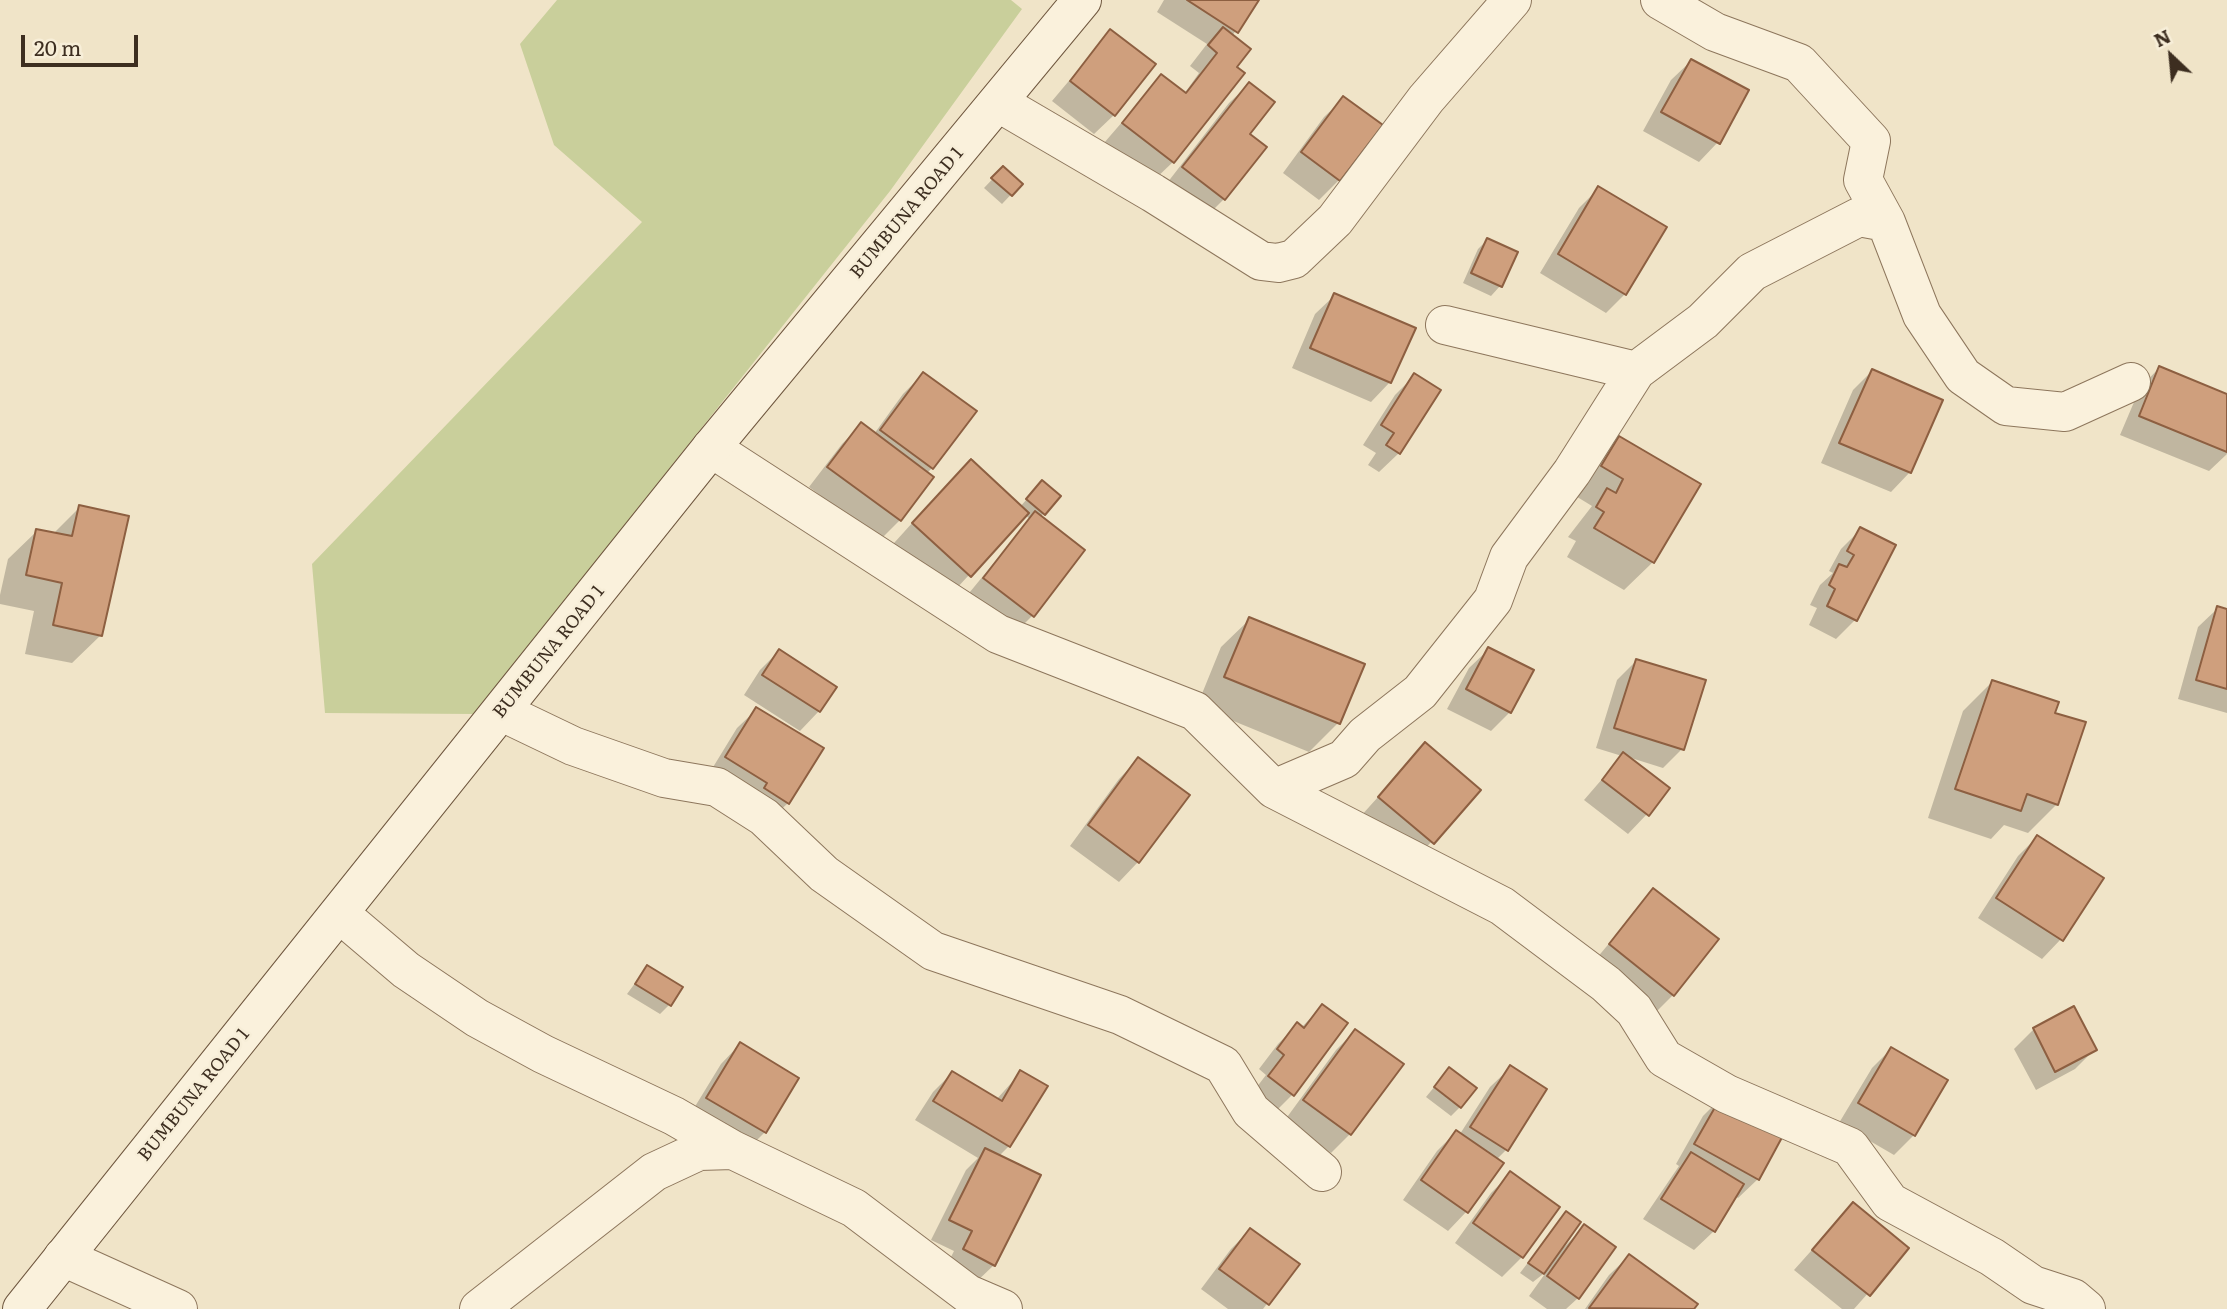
<!DOCTYPE html>
<style>
body{margin:0}
#map{position:relative;width:2227px;height:1309px;overflow:hidden;background:#f0e4c8;font-family:Literata,serif}
canvas{display:block}
.north{position:absolute;left:2136px;top:21px;width:70px;height:70px;-webkit-text-stroke:5px #f7eed8;paint-order:stroke;rotate:334deg;font-size:19px;font-weight:700;line-height:28px;text-align:center;color:#3d2e20}
.north::after{content:'';display:block;margin:auto;width:24px;height:32px;background:#3d2e20;clip-path:polygon(50% 0,100% 100%,50% 72%,0 100%)}
.scale{position:absolute;left:21px;top:35px;width:117px;height:32px;box-sizing:border-box;border:4px solid #3d2e20;border-top:0;padding-left:9px;font-size:21px;line-height:24px;white-space:nowrap;color:#3d2e20;-webkit-text-stroke:5px #f7eed8;paint-order:stroke}
</style>
<div id="map">
<canvas width="2227" height="1309"></canvas>
<div class="north">N</div>
<div class="scale">20 m</div>
</div>
<script>
const ctx = document.querySelector('canvas').getContext('2d');
ctx.lineJoin = 'round';
function fillPath(path, color) { ctx.fillStyle = color; ctx.fill(path, 'evenodd'); }
const shape = rows => new Path2D(rows.map(r => 'M' + r).join(''));
function trace(path, color, width, dash) { ctx.strokeStyle = color; ctx.lineWidth = width; ctx.lineCap = dash ? 'butt' : 'round'; ctx.setLineDash(dash || []); ctx.stroke(path); }
function label(font, color, halo, rows, align = 'center') {
  ctx.font = font + ' Literata,serif'; ctx.lineWidth = 5; ctx.setLineDash([]); ctx.textBaseline = 'middle'; ctx.strokeStyle = halo; ctx.fillStyle = color; for (const [text, x, y, turn = 0] of rows) {
    ctx.save(); ctx.translate(x, y); ctx.rotate((+turn || 0) * Math.PI / 180); ctx.textAlign = isNaN(turn) ? turn : align; if (halo) ctx.strokeText(text, 0, 0); ctx.fillText(text, 0, 0); ctx.restore();
  }
}
fillPath(shape([
 [557,0,1011,0,1022,9,890,191,474,714,325,713,312,564,642,222,554,145,520,44]
]), '#c9cf9b');
fillPath(shape([
 [1164,0,1257,0,1232,36,1234,67,1242,73,1173,162,1153,181,1104,143,1161,77,1184,94,1199,73,1190,66,1207,44,1157,12],
 [1110,32,1114,115,1094,134,1052,101],
 [1691,61,1718,142,1699,162,1643,131,1671,80],
 [1249,84,1248,134,1224,199,1205,218,1164,187,1229,103],
 [1344,98,1380,125,1339,180,1319,200,1283,173,1324,117],
 [1003,168,1021,184,1002,204,984,188],
 [1599,188,1625,294,1606,313,1540,273,1579,208],
 [1487,240,1500,286,1491,296,1463,283,1478,249],
 [1335,295,1390,382,1371,402,1292,368,1315,314],
 [2159,368,2227,396,2227,454,2209,471,2120,435,2140,388],
 [1872,371,1910,472,1891,492,1821,463,1853,390],
 [923,374,932,468,927,473,932,477,900,520,880,540,809,487,842,444,861,425,874,434,903,394],
 [1415,375,1399,453,1379,472,1368,465,1376,453,1363,445,1395,395],
 [1619,438,1653,562,1624,590,1567,557,1576,541,1568,537,1592,506,1574,495,1591,466],
 [942,490,1020,507,1033,492,1059,497,1040,517,1083,550,1032,616,1013,635,965,598,1030,519,1025,515,941,605,885,553],
 [80,507,101,635,72,663,25,654,34,611,0,604,0,595,8,559,37,531,53,534],
 [1861,529,1855,620,1836,639,1809,625,1817,608,1810,605,1820,585,1833,573,1829,571,1841,549],
 [2218,608,2227,610,2227,713,2178,699,2198,627],
 [1250,619,1338,723,1309,752,1197,706,1221,647],
 [1489,649,1510,712,1491,731,1447,709,1469,668],
 [779,651,819,711,800,731,744,695,760,670],
 [1636,661,1682,749,1663,768,1628,757,1647,814,1628,834,1584,800,1622,756,1596,748,1617,680],
 [1992,682,2053,714,2057,804,2028,833,2004,825,1991,839,1928,818,1963,711],
 [757,709,788,803,768,822,707,777,737,728],
 [1425,745,1478,790,1413,862,1360,817],
 [1138,759,1188,795,1138,862,1119,882,1070,846,1119,779],
 [2037,837,2061,939,2042,959,1978,918,2018,856],
 [1653,891,1673,995,1654,1014,1591,965],
 [647,967,669,1005,660,1014,627,994],
 [1322,1006,1293,1094,1273,1114,1250,1096,1266,1075,1259,1069,1278,1044,1297,1025,1301,1028],
 [2073,1008,2095,1049,2075,1069,2036,1090,2014,1049,2034,1029],
 [1355,1031,1350,1134,1331,1153,1285,1120,1336,1050],
 [740,1044,765,1132,745,1152,688,1118,721,1064],
 [1891,1049,1914,1135,1894,1155,1839,1123,1872,1068],
 [1510,1068,1506,1150,1496,1160,1467,1211,1448,1231,1403,1200,1437,1151,1456,1132,1460,1134,1490,1087],
 [1449,1069,1460,1107,1451,1116,1426,1097],
 [1021,1072,1009,1146,998,1157,994,1265,974,1284,945,1269,954,1251,931,1240,966,1170,978,1158,915,1120,933,1092,952,1073,996,1100],
 [1722,1097,1758,1179,1738,1198,1735,1196,1714,1231,1694,1250,1643,1219,1679,1166,1676,1164,1703,1116],
 [1510,1174,1558,1208,1522,1257,1502,1277,1455,1243,1491,1193],
 [1853,1204,1907,1249,1854,1309,1842,1309,1794,1270],
 [1566,1213,1563,1248,1584,1227,1578,1298,1566,1309,1547,1309,1529,1296,1547,1271,1533,1282,1520,1273],
 [1250,1230,1297,1264,1263,1309,1228,1309,1201,1289,1231,1249],
 [1629,1256,1696,1304,1692,1309,1585,1309,1609,1275]
]), '#0003');
const building = shape([
 [1187,0,1259,0,1238,33,1187,0],
 [1223,27,1251,49,1237,67,1245,73,1174,163,1122,123,1161,74,1186,93,1217,53,1208,45,1223,27],
 [1110,29,1156,64,1115,116,1070,81,1110,29],
 [1691,59,1749,90,1720,144,1661,112,1691,59],
 [1249,82,1275,102,1250,134,1267,147,1225,200,1182,167,1249,82],
 [1343,96,1383,125,1340,181,1301,152,1343,96],
 [1003,166,1023,184,1012,196,991,178,1003,166],
 [1598,186,1667,227,1626,295,1558,254,1598,186],
 [1487,238,1518,252,1502,287,1471,273,1487,238],
 [1334,293,1416,328,1391,383,1310,348,1334,293],
 [2159,366,2227,394,2227,452,2139,416,2159,366],
 [1872,369,1943,400,1911,473,1839,443,1872,369],
 [923,372,977,411,933,469,880,430,923,372],
 [1414,373,1441,390,1400,454,1386,445,1394,433,1381,425,1414,373],
 [861,422,934,477,901,521,827,467,861,422],
 [1619,436,1701,484,1654,563,1594,528,1604,512,1596,507,1607,488,1616,493,1623,479,1601,466,1619,436],
 [971,459,1029,513,971,577,912,523,971,459],
 [1042,480,1061,496,1045,515,1026,499,1042,480],
 [79,505,129,516,102,636,53,625,62,583,26,575,36,529,72,536,79,505],
 [1035,511,1085,550,1034,617,983,578,1035,511],
 [1860,527,1896,545,1857,621,1827,606,1835,589,1829,585,1839,564,1847,567,1854,555,1847,551,1860,527],
 [2217,606,2227,609,2227,689,2196,680,2217,606],
 [1249,617,1365,664,1340,724,1224,677,1249,617],
 [1488,647,1534,670,1511,713,1466,689,1488,647],
 [779,649,837,687,820,712,762,675,779,649],
 [1636,659,1706,680,1684,750,1614,728,1636,659],
 [1992,680,2059,702,2055,713,2086,722,2058,805,2027,794,2021,811,1955,789,1992,680],
 [756,707,824,748,789,804,764,788,767,783,725,757,756,707],
 [1425,742,1481,790,1434,844,1378,797,1425,742],
 [1623,752,1670,788,1649,816,1602,780,1623,752],
 [1138,757,1190,795,1139,863,1088,825,1138,757],
 [2037,835,2104,878,2063,941,1996,898,2037,835],
 [1653,888,1719,939,1674,996,1609,944,1653,888],
 [647,965,683,987,671,1006,635,984,647,965],
 [1322,1004,1348,1023,1294,1096,1268,1076,1284,1055,1277,1049,1297,1022,1304,1028,1322,1004],
 [2074,1006,2097,1050,2055,1072,2033,1028,2074,1006],
 [1355,1029,1404,1064,1351,1135,1303,1100,1355,1029],
 [740,1042,799,1078,766,1133,706,1098,740,1042],
 [1891,1047,1948,1080,1915,1136,1858,1103,1891,1047],
 [1510,1065,1547,1089,1508,1151,1470,1127,1510,1065],
 [1449,1067,1477,1088,1461,1108,1434,1087,1449,1067],
 [1020,1070,1048,1086,1010,1147,933,1101,952,1071,1002,1101,1020,1070],
 [1722,1095,1786,1130,1759,1180,1694,1144,1722,1095],
 [1456,1130,1504,1163,1468,1213,1421,1180,1456,1130],
 [985,1148,1041,1175,995,1266,963,1249,972,1231,949,1220,985,1148],
 [1691,1152,1744,1184,1715,1232,1661,1199,1691,1152],
 [1510,1171,1560,1207,1523,1258,1473,1223,1510,1171],
 [1853,1202,1909,1248,1870,1296,1812,1250,1853,1202],
 [1566,1211,1581,1222,1544,1274,1528,1263,1566,1211],
 [1584,1224,1616,1247,1579,1299,1547,1276,1584,1224],
 [1250,1228,1300,1264,1269,1305,1219,1269,1250,1228],
 [1629,1254,1698,1304,1694,1309,1589,1308,1629,1254]
]);
fillPath(building, '#cf9f7d');
trace(building, '#8d5f41', 2);
const minor = shape([
 [1660,0,1715,32,1799,63,1871,141,1863,180,1886,222],
 [999,103,1153,193,1261,261,1278,263,1294,259,1335,220,1426,99,1512,0],
 [1445,325,1636,371],
 [711,448,998,634,1195,711,1274,789,1502,906,1606,984,1634,1010,1664,1058,1727,1094,1850,1147,1890,1202,1992,1257,2033,1285,2073,1298,2086,1309],
 [502,712,573,746,664,778,717,787,764,817,824,874,933,951,1120,1015,1223,1065,1251,1111,1322,1172],
 [1274,789,1344,759,1365,735,1420,692,1493,600,1509,557,1572,472,1636,371,1703,321,1752,272,1859,217,1886,222,1922,315,1963,376,2006,406,2065,412,2131,382],
 [340,914,406,970,477,1018,543,1054,674,1116,733,1150,854,1208,968,1294,1003,1309],
 [63,1257,178,1309],
 [479,1309,654,1172,699,1151,733,1150]
]);
const secondary = shape([
 [22,1309,711,448,1082,0]
]);
trace(minor, '#8d765c', 40);
trace(secondary, '#6f573f', 40);
trace(minor, '#faf1dc', 38);
trace(secondary, '#faf1dc', 38);
label('18px', '#3d2e20', '#f7eed8', [
 ["BUMBUNA ROAD 1",907,213,-50],
 ["BUMBUNA ROAD 1",549,652,-51],
 ["BUMBUNA ROAD 1",194,1095,-51]
]);
</script>
